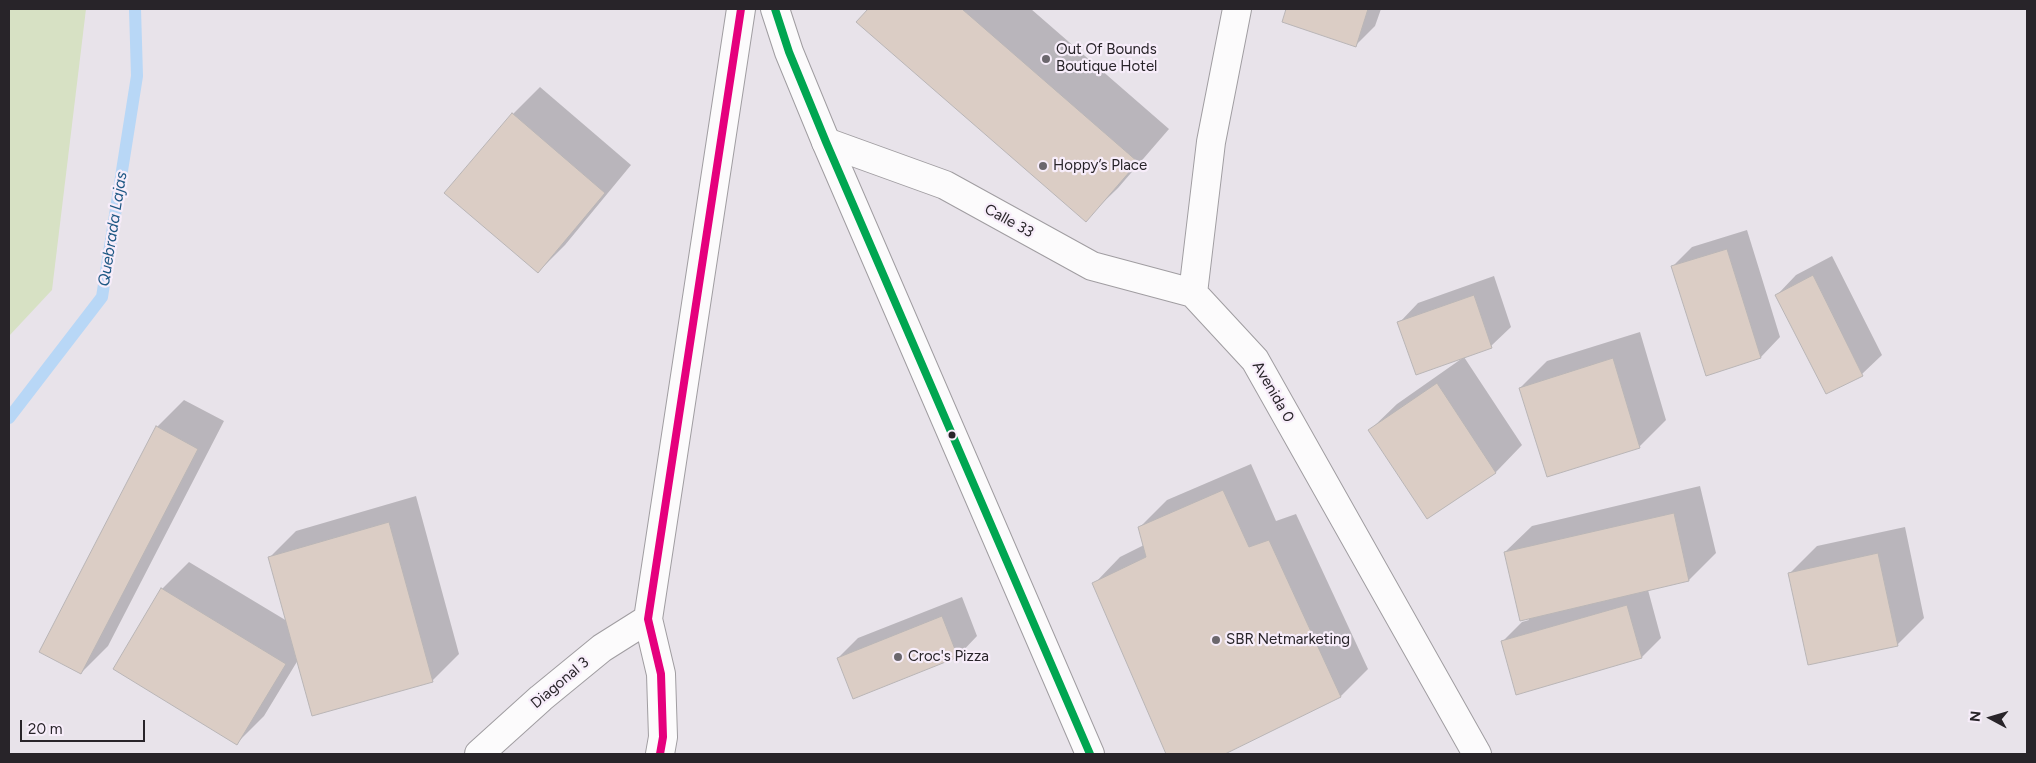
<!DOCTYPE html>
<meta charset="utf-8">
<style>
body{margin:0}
#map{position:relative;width:2036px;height:763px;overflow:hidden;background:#e8e3ea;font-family:Figtree,sans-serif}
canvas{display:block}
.frame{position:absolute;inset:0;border:10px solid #282429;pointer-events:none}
.north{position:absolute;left:1966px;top:693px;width:50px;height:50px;-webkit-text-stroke:4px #f7edfa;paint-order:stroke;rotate:276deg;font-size:14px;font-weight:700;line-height:20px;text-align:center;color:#282429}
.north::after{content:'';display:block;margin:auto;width:18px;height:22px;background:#282429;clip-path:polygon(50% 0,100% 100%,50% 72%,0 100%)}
.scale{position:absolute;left:20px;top:720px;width:125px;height:22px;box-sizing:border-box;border:2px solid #282429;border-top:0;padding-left:6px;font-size:15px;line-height:18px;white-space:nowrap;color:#282429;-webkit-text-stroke:4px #f7edfa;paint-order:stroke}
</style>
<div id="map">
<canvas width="2036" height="763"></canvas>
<div class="frame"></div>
<div class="north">N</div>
<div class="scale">20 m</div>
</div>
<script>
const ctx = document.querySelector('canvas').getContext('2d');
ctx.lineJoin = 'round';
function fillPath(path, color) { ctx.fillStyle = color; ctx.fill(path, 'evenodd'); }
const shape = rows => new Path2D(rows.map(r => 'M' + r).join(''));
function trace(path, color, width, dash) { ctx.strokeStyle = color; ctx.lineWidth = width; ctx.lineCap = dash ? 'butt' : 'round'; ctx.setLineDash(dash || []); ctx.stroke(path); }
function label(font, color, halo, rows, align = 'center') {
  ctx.font = font + ' Figtree,sans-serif'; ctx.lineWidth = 4.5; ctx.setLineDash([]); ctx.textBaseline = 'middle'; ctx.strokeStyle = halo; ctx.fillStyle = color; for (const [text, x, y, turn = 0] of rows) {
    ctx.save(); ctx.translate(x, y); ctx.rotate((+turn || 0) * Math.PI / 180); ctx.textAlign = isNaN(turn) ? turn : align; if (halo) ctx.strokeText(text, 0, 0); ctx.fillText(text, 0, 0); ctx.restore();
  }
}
fillPath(shape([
 [9,9,86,9,52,290,9,336]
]), '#d7e1c4');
fillPath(shape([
 [870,9,1031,9,1169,129,1118,188,1085,220,858,22],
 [1287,9,1381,9,1375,26,1355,46,1283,21],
 [540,87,631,165,565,245,538,272,446,193,513,114],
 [1747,230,1780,337,1761,357,1707,375,1672,267,1692,247],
 [1832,256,1882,355,1862,374,1827,393,1777,295,1796,275],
 [1494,276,1511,327,1491,346,1417,373,1399,323,1418,303],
 [1640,332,1666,420,1639,447,1520,388,1547,361],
 [1464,357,1522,445,1496,472,1427,517,1370,430,1397,404],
 [184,400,224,421,108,646,81,673,157,427],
 [1251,464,1276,521,1296,514,1368,669,1341,696,1222,754,1168,754,1094,584,1120,557,1144,545,1140,527,1167,500],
 [1700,486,1716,553,1689,580,1648,590,1661,638,1642,657,1502,642,1522,622,1529,620,1505,552,1532,526],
 [416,496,459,654,432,681,298,660,264,716,237,743,114,669,162,589,189,562,287,621,269,558,296,531],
 [1905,527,1924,618,1897,645,1790,573,1817,546],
 [962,597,977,636,958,656,854,697,838,658,858,638]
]), '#0003');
trace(shape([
 [9,418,102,297,137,76,135,9]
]), '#b8d7f6', 12);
const building = shape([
 [868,9,962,9,1138,162,1086,222,856,22,868,9],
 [1286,9,1368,9,1356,47,1282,22,1286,9],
 [512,113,605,193,538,273,444,193,512,113],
 [1727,249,1761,358,1706,376,1671,266,1727,249],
 [1813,275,1863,376,1826,394,1775,295,1813,275],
 [1474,295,1492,348,1416,375,1397,322,1474,295],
 [1613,358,1640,448,1547,477,1519,388,1613,358],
 [1437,383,1496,473,1427,519,1368,430,1437,383],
 [156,426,198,449,81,674,39,652,156,426],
 [1223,490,1249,547,1269,540,1341,697,1225,754,1166,754,1092,583,1146,557,1138,527,1223,490],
 [1674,513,1689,581,1520,621,1504,552,1674,513],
 [389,522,433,682,312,716,268,557,389,522],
 [1878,553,1898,646,1808,665,1788,573,1878,553],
 [161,588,286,664,237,745,113,669,161,588],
 [1627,605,1642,658,1516,695,1501,641,1627,605],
 [942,616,958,657,853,699,837,658,942,616]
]);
fillPath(building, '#dbcdc5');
trace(building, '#b9b5b6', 1);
const minor = shape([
 [1237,9,1211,142,1193,293,1255,360,1477,754],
 [826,142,945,185,1092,266,1193,293],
 [479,754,541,698,602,648,648,619],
 [660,754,663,737,661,674,648,619,741,9]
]);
const major = shape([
 [775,9,789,52,826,142,1090,754]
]);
trace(minor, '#a09da1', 30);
trace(major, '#a09da1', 30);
trace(minor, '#fcfbfc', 28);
trace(major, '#fcfbfc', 28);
trace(shape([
 [775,9,789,52,826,142,1090,754]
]), '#00a651', 8);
trace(shape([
 [660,754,663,737,661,674,648,619,741,9]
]), '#e5007d', 8);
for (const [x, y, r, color] of [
 [1046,59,5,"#6b676d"],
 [1043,166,5,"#6b676d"],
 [952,435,4.5,"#282429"],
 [1216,640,5,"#6b676d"],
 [898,657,5,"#6b676d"]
]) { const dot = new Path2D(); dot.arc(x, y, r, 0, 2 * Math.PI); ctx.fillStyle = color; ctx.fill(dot); trace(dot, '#f7edfa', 2); }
label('15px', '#282429', '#f7edfa', [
 ["Out Of Bounds",1056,50],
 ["Boutique Hotel",1056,67],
 ["Hoppy’s Place",1053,166],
 ["SBR Netmarketing",1226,640],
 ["Croc's Pizza",908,657]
], 'left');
label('15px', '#282429', '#f7edfa', [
 ["Calle 33",1009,221,29],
 ["Avenida 0",1273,392,60],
 ["Diagonal 3",560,683,-40]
]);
label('italic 16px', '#1e5884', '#f7edfa', [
 ["Quebrada Lajas",113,229,-81]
]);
</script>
